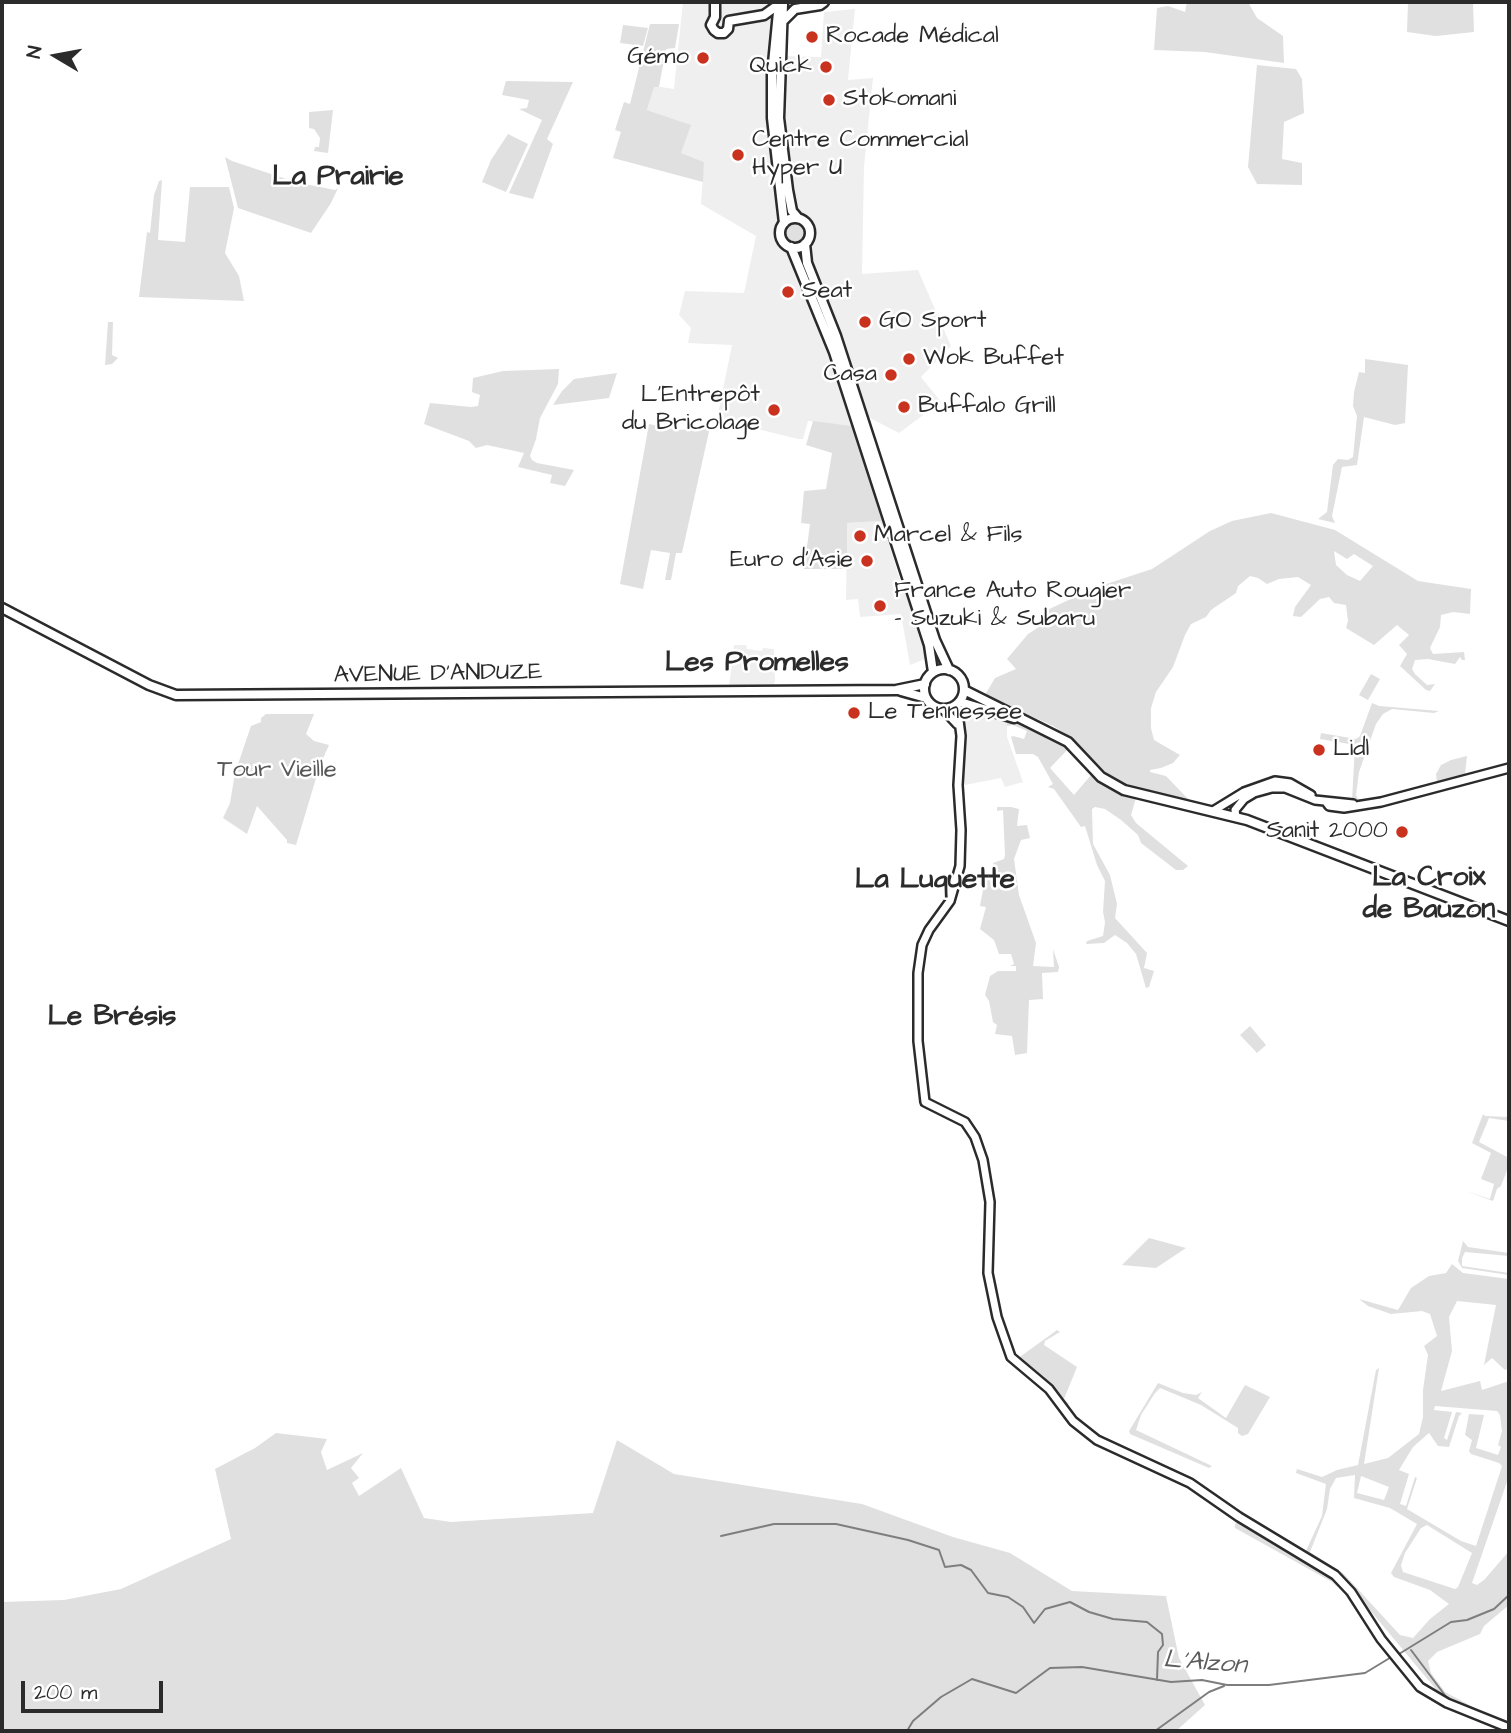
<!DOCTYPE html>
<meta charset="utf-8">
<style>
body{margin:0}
#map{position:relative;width:1511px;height:1733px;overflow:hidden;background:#fff;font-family:"Architects Daughter",sans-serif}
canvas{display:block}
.frame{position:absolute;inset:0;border:4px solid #2b2b2b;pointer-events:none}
.north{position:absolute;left:21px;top:21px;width:70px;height:70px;-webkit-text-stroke:5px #fff;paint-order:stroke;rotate:280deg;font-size:19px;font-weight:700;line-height:28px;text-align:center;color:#2b2b2b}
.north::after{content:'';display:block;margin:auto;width:24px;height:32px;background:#2b2b2b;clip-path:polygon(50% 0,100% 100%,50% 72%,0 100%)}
.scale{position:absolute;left:21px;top:1681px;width:142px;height:32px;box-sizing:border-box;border:4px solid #2b2b2b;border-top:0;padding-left:9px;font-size:21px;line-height:24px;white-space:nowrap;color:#2b2b2b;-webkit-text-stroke:5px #fff;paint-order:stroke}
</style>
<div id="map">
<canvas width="1511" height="1733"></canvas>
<div class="frame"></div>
<div class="north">N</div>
<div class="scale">200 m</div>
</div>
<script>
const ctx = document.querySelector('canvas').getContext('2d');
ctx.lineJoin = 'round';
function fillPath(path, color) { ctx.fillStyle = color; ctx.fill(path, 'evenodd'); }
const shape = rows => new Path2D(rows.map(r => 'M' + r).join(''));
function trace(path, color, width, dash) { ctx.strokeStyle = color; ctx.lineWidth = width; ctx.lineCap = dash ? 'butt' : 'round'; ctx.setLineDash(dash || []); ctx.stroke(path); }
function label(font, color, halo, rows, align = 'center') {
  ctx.font = font + ' "Architects Daughter",sans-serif'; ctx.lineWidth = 5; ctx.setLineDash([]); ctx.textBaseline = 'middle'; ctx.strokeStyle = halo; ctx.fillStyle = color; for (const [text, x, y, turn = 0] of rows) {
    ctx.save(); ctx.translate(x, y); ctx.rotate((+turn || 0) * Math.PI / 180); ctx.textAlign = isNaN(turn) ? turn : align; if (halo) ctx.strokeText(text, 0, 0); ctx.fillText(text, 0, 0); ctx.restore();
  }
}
fillPath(shape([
 [683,2,781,2,785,56,821,57,824,12,855,9,848,80,873,78,864,167,862,274,918,270,951,346,921,377,941,402,899,433,868,417,853,426,808,421,803,439,798,439,717,419,732,345,688,343,691,328,679,315,685,291,744,293,756,236,701,204,704,162,681,153,690,125,647,110,654,86,674,89],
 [882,521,903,590,908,597,921,635,925,659,910,665,901,614,860,617,858,599,846,600,847,523],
 [734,645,746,645,747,649,762,651,763,648,774,649,775,681,773,686,729,687],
 [966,706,1007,722,1007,737,1023,782,1005,787,1001,778,960,786,960,778,964,776,967,733,963,728,964,722,960,710]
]), '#efefef');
fillPath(shape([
 [1187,2,1248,2,1257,18,1283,36,1284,63,1205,52,1154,50,1157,8,1168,6,1185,12],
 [1408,2,1473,2,1474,32,1436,36,1407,32],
 [650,24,679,24,675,48,666,49,659,87,654,87,647,110,691,125,681,153,704,162,703,182,613,158,621,132,615,130,624,102,630,104],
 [623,25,648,28,643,46,620,43],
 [1257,65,1296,69,1302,79,1304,113,1284,122,1282,159,1302,163,1302,185,1257,184,1248,167],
 [506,81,573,82,547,139,553,144,533,199,509,193,542,120,519,109,527,108,529,100,502,95],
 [333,110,328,153,314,151,315,147,319,147,320,138,314,129,309,128,309,112],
 [508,134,528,144,506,192,482,182,491,160],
 [225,157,232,161,295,182,335,190,338,188,331,203,311,233,238,208],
 [162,180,158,240,185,242,190,187,229,187,234,208,225,253,239,276,244,301,139,297,147,232,150,233,154,195,159,181],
 '784 233a12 12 0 1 1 24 0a12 12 0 1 1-24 0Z',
 [108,322,113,322,112,355,118,358,112,364,105,365],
 [1365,359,1408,365,1405,423,1395,425,1364,417,1357,465,1342,467,1332,516,1335,523,1318,519,1327,512,1333,465,1338,459,1348,460,1353,457,1357,416,1353,406,1354,392,1359,372,1365,373],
 [559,369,558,384,540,418,536,439,530,456,532,460,537,463,574,470,565,486,550,483,552,475,518,467,524,453,487,445,476,448,469,441,424,424,430,403,471,407,478,406,480,395,472,392,473,378,503,371],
 [617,373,609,398,553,405,562,391,574,379],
 [813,421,853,426,882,521,847,523,847,569,804,569,810,524,801,523,804,491,826,489,832,453,806,445],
 [649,424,678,430,710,427,682,553,676,553,671,580,665,580,670,553,651,550,643,589,620,584],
 [1271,513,1335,530,1418,581,1471,589,1470,614,1453,612,1441,615,1440,627,1430,648,1433,654,1464,652,1465,660,1462,660,1460,657,1455,664,1428,659,1415,660,1412,669,1415,674,1427,685,1435,684,1430,691,1426,690,1400,666,1407,654,1399,645,1409,635,1397,625,1374,645,1346,628,1348,621,1346,605,1334,603,1329,597,1320,599,1301,617,1293,616,1295,607,1311,585,1298,577,1279,579,1267,584,1258,578,1250,576,1238,586,1236,593,1211,610,1206,617,1191,624,1185,635,1173,667,1156,692,1151,708,1151,728,1154,740,1180,755,1173,763,1161,768,1150,770,1150,772,1166,776,1190,801,1133,788,1115,781,1069,736,1053,726,985,695,995,678,1016,669,1007,659,1028,634,1042,625,1043,612,1094,588,1152,569,1210,531,1232,521],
 [1334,551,1347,559,1354,554,1373,566,1360,581,1347,575,1336,565],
 [1371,674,1380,679,1368,700,1359,695],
 [1372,703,1379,706,1439,711,1434,713,1392,709,1383,714,1376,724,1359,772,1356,795,1358,799,1369,799,1421,787,1420,789,1378,800,1352,801,1355,745,1320,739,1321,733,1356,739,1360,736],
 [979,709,1029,727,1069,748,1050,768,1074,795,1091,775,1116,792,1136,798,1131,815,1136,823,1188,866,1183,870,1176,870,1141,843,1138,835,1121,820,1105,809,1095,807,1092,809,1093,844,1110,875,1117,904,1115,918,1147,953,1144,968,1154,971,1149,987,1146,988,1136,954,1127,943,1115,935,1104,943,1086,944,1087,941,1103,936,1105,922,1103,912,1105,881,1097,865,1085,826,1081,827,1054,789,1048,787,1053,784,1038,757,1033,754,1016,754,1011,737,1013,736,1024,739,1027,731,1013,725,1007,726,1007,721],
 [266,714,314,714,306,734,314,741,329,745,320,765,296,845,287,843,287,840,257,806,247,834,223,818,230,803,235,773,251,726,261,722,261,718],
 [1467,756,1465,774,1437,783,1436,774,1441,765,1451,760],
 [997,807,1011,807,1019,809,1017,826,1027,825,1030,838,1021,840,1014,859,1019,895,1036,943,1033,966,1054,967,1053,949,1059,967,1058,972,1042,973,1043,999,1029,1000,1027,1053,1015,1055,1012,1036,995,1034,997,1025,993,1022,989,1001,985,995,990,976,998,971,1016,971,1016,966,1010,966,1014,964,1011,954,999,954,994,940,980,929,986,907,980,906,983,890,986,880,994,881,993,863,1004,859,1005,855,1003,810,997,811],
 [1250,1026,1266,1045,1257,1053,1240,1035],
 [1483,1114,1485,1116,1509,1117,1509,1121,1489,1118,1479,1142,1509,1158,1509,1165,1501,1186,1497,1189,1493,1201,1466,1191,1490,1199,1494,1184,1481,1179,1491,1153,1472,1143],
 [1149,1238,1186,1248,1156,1268,1122,1265],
 [1463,1241,1468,1247,1509,1253,1509,1256,1465,1252,1462,1258,1462,1266,1509,1273,1509,1275,1462,1268,1458,1261],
 [1452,1264,1463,1273,1509,1279,1509,1369,1505,1370,1492,1358,1484,1365,1496,1305,1457,1301,1449,1317,1452,1351,1441,1391,1480,1381,1482,1390,1509,1381,1509,1476,1472,1583,1477,1585,1485,1579,1509,1551,1509,1605,1484,1626,1480,1634,1437,1652,1428,1661,1431,1673,1445,1692,1475,1708,1471,1711,1444,1699,1354,1591,1305,1553,1322,1516,1326,1484,1296,1473,1297,1469,1322,1477,1337,1470,1358,1465,1376,1370,1379,1368,1364,1464,1388,1458,1419,1434,1423,1417,1423,1390,1428,1355,1424,1346,1437,1336,1430,1314,1422,1311,1391,1314,1368,1306,1359,1299,1398,1310,1411,1288,1429,1276,1446,1273],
 [1435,1406,1497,1411,1500,1415,1502,1431,1498,1445,1501,1447,1498,1455,1476,1448,1484,1415,1469,1414,1465,1435,1472,1440,1469,1451,1471,1454,1499,1463,1502,1466,1476,1546,1461,1541,1407,1509,1417,1478,1415,1477,1406,1506,1400,1504,1409,1474,1399,1470,1413,1447,1429,1433,1438,1446,1449,1447,1459,1416,1462,1413,1456,1412,1447,1440,1444,1438,1452,1412,1434,1410],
 [1355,1475,1354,1498,1390,1508,1417,1524,1391,1573,1394,1577,1430,1590,1449,1604,1430,1619,1413,1638,1400,1635,1343,1573,1310,1552,1327,1509,1330,1489,1336,1478],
 [1361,1476,1389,1487,1384,1500,1357,1493],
 [1427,1525,1472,1553,1458,1587,1455,1589,1403,1572,1401,1565,1405,1553,1421,1528],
 [1057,1330,1060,1332,1045,1341,1044,1345,1077,1367,1064,1399,1069,1404,1065,1406,1017,1359],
 [1158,1383,1183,1393,1196,1395,1202,1392,1198,1398,1226,1418,1245,1385,1270,1397,1248,1434,1242,1436,1238,1433,1238,1428,1201,1405,1160,1388,1155,1393,1141,1415,1136,1430,1212,1466,1209,1468,1130,1434,1129,1431],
 [276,1433,327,1439,321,1452,327,1470,363,1453,351,1468,359,1478,352,1483,359,1496,401,1468,424,1518,451,1522,593,1513,617,1440,674,1474,862,1504,953,1537,1010,1553,1072,1591,1166,1596,1179,1658,1205,1705,1176,1731,2,1731,2,1602,64,1600,121,1589,231,1539,215,1469,255,1448],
 [1240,1521,1332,1577,1359,1608,1368,1629,1344,1593,1332,1582,1235,1528,1235,1524]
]), '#e0e0e0');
trace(shape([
 [721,1536,774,1524,836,1524,908,1540,939,1550,945,1567,961,1565,971,1570,988,1593,1008,1597,1023,1607,1034,1623,1045,1609,1070,1602,1089,1612,1113,1619,1147,1622,1162,1634,1163,1645,1158,1652,1157,1680],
 [1411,1650,1447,1698,1453,1702],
 [1399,1654,1451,1622,1467,1620,1494,1609,1509,1595],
 [907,1731,913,1721,941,1697,972,1679,1016,1693,1050,1668,1082,1667,1171,1682,1202,1680,1227,1685,1269,1685,1365,1673,1393,1656],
 [1155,1731,1209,1692,1224,1686]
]), '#7e7e7e', 2);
const secondary = shape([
 [957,705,961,736,958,785,961,830,960,866,950,901,929,930,922,945,918,973,918,1041,925,1102,965,1122,975,1137,983,1160,990,1202,988,1273,997,1317,1011,1357,1049,1389,1073,1421,1097,1440,1190,1483,1239,1517,1335,1575,1351,1592,1381,1639,1420,1687,1447,1703,1509,1728],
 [943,709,957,724],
 [1326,802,1329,806,1344,808,1381,802,1509,768],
 [1213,811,1244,792,1275,781,1290,783,1311,795],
 [1236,817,1235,810,1244,799,1254,793,1272,788,1285,788,1315,800,1353,804]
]);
const primary = shape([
 [715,2,715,17,711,25,714,30,718,33,724,33,728,29,729,21],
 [779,2,772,74,772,118,784,223],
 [783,4,779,118,788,190,792,211,798,218],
 [729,21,764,15,778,5],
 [783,21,795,9,820,5,824,2],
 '780 233a15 15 0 1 1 30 0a15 15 0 1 1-30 0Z',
 [805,244,807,263,836,336,935,640,949,670],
 [791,247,834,352,929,645,933,672],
 [2,608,149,685,176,695,896,690,925,684],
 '924 689a20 20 0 1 1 40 0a20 20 0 1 1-40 0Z',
 [964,690,1068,742,1101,777,1124,790,1247,820,1509,921],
 [901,691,926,698],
 [960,702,1014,718]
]);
trace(secondary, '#2b2b2b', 12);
trace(primary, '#2b2b2b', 13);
trace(secondary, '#fff', 7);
trace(primary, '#fff', 8);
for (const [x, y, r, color] of [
 [812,37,7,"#c8321e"],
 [703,58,7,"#c8321e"],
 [826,67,7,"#c8321e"],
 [829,100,7,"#c8321e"],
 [738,155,7,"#c8321e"],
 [788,292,7,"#c8321e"],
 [865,322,7,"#c8321e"],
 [909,359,7,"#c8321e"],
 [891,375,7,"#c8321e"],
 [904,407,7,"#c8321e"],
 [774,410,7,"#c8321e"],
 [860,536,7,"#c8321e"],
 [867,561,7,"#c8321e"],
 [880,606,7,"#c8321e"],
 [854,713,7,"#c8321e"],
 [1319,750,7,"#c8321e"],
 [1402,832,7,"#c8321e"]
]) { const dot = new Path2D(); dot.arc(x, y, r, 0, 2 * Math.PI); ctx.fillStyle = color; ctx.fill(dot); trace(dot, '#fff', 2.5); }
label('24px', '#2b2b2b', '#fff', [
 ["Rocade Médical",826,37],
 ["Gémo",689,58,"right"],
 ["Quick",812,67,"right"],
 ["Stokomani",843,100],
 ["Centre Commercial",752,141],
 ["Hyper U",752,169],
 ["Seat",802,292],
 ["GO Sport",879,322],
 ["Wok Buffet",923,359],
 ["Casa",877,375,"right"],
 ["L'Entrepôt",760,396,"right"],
 ["du Bricolage",760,424,"right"],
 ["Buffalo Grill",918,407],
 ["Marcel & Fils",874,536],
 ["Euro d'Asie",853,561,"right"],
 ["France Auto Rougier",894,592],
 ["- Suzuki & Subaru",894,620],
 ["Le Tennessee",868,713],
 ["Lidl",1333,750],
 ["Sanit 2000",1388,832,"right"]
], 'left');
label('24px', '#2b2b2b', '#fff', [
 ["AVENUE D'ANDUZE",438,675,-1]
]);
label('24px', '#585858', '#fff', [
 ["Tour Vieille",277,771]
]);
label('italic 26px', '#5c5c5c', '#fff', [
 ["L'Alzon",1205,1664,4]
]);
label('bold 28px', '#2b2b2b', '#fff', [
 ["La Prairie",338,178],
 ["Les Promelles",757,664],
 ["La Croix",1429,879],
 ["de Bauzon",1429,911],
 ["La Luquette",935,881],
 ["Le Brésis",112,1018]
]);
</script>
